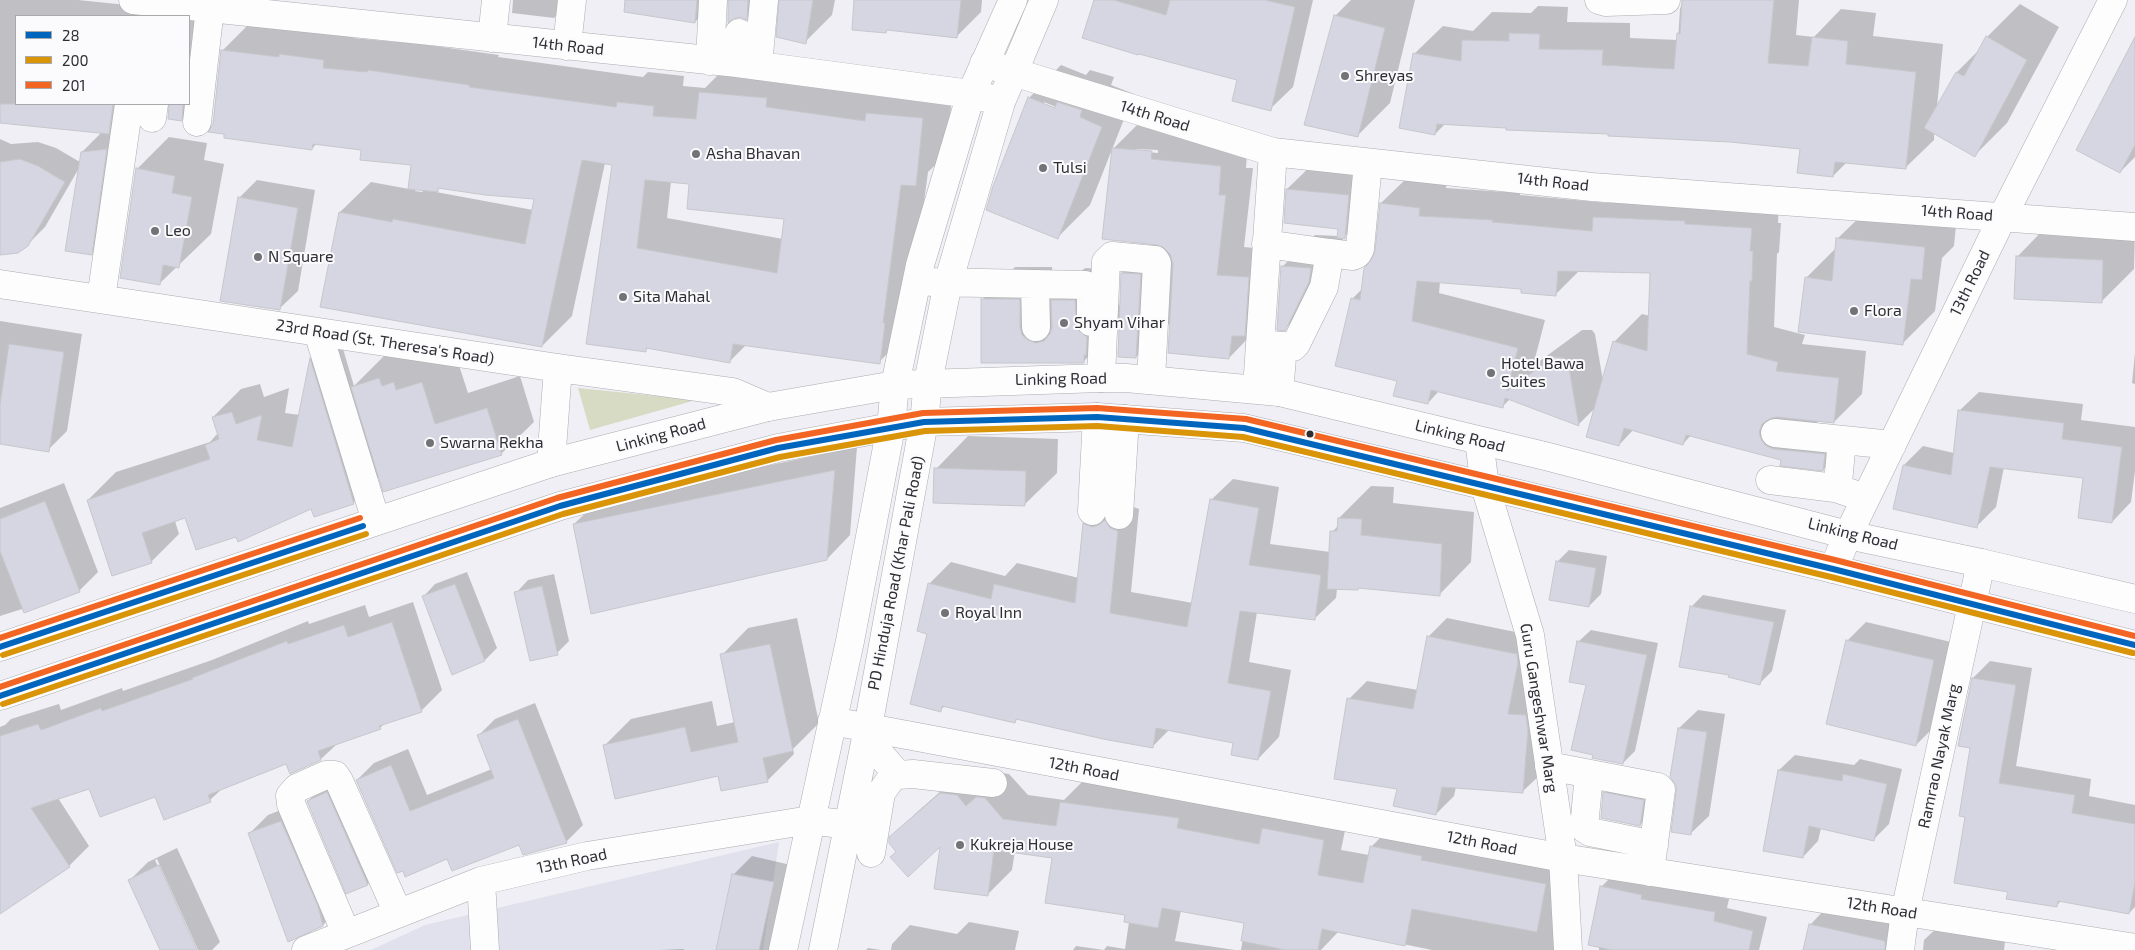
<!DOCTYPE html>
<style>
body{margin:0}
#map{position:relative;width:2135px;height:950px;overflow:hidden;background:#efeff5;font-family:"Exo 2",sans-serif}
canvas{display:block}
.legend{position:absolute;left:15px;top:15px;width:175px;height:90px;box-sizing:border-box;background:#fbfbfd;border:1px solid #a9a9ac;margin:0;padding:6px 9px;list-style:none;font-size:15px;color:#2f2f33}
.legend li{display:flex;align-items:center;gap:10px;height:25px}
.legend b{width:25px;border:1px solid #a9a9ac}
</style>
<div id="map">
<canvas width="2135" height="950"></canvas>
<ul class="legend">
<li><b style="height:6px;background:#0065bd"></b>28</li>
<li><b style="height:6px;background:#d99408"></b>200</li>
<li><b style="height:6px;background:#f26522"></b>201</li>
</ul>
</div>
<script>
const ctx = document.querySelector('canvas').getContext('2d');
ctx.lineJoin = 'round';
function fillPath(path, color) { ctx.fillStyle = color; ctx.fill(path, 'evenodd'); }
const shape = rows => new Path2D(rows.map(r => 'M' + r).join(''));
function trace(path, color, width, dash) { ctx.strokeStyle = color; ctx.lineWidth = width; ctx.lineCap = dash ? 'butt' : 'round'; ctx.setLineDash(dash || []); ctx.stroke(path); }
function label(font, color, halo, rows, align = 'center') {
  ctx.font = font + ' "Exo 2",sans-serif'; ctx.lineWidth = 4; ctx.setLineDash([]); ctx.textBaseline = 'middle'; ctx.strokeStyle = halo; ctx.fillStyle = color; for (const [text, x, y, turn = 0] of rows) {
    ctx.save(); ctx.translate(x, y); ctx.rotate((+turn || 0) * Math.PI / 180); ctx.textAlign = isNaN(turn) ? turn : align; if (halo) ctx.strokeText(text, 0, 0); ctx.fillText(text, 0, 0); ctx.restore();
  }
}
fillPath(shape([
 [779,842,763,950,371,950,425,925]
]), '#e0e1ec');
fillPath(shape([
 [578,388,696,400,590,430]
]), '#d8dbc4');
fillPath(shape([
 [0,0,78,0,127,5,156,16,16,16,16,104,138,104,124,221,91,253,79,168,45,227,27,245,0,250,0,139,11,144,38,142,56,148,80,162,82,152,102,132,0,121],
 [513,0,572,0,554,18,512,13],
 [658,0,717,0,695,22],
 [728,0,764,0,746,18],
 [781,0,835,0,832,15,805,42],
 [856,0,982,0,981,12,957,36,888,29,886,31],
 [1095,0,1313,0,1293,87,1270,109,1239,79],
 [1351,0,1415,0,1390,103,1357,136,1335,16],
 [1683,0,1799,0,1796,35,1814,37,1841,9,1876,13,1873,36,1943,44,1937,107,1957,72,1981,48,1987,37,2020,4,2059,27,2007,123,1975,155,1934,132,1934,140,1905,168,1847,162,1833,176,1801,148,1730,141,1446,123,1435,134,1414,54,1443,26,1473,31,1492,12,1531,13,1538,6,1568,7,1567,22,1630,23,1630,38,1678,40,1680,9],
 [223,2,213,87,181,120,169,118,170,104,189,104,189,16],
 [252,21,354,30,353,38,397,42,399,41,499,55,498,57,643,77,648,72,684,76,683,86,705,88,731,62,953,88,946,155,928,172,912,293,909,332,879,362,746,345,729,362,649,347,645,351,613,164,605,163,572,316,542,346,321,306,340,212,371,182,409,189,413,164,363,149,317,143,312,149,226,133,214,124,222,51],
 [671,181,691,183,785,217,783,239,667,218],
 [440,187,536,198,533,210,436,192],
 [416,189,425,189,422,192,415,191],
 [2135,39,2135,157,2120,172],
 [1061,65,1086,75,1090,70,1114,77,1111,85,1134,94,1090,205,1057,238,1029,98],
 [1044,102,1061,109,1060,111,1044,105],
 [1141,121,1248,139,1246,168,1253,168,1244,247,1276,250,1256,330,1229,358,1171,322,1136,357,1120,320,1116,324,1116,329,1083,362,982,361,983,299,1015,267,1052,267,1054,299,1085,268,1107,269,1109,297,1121,306,1122,273,1153,243,1113,149],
 [1136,149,1158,150,1158,153,1136,151],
 [169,137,207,143,204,160,224,164,211,234,159,284,137,169],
 [1320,157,1381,163,1377,206,1343,238,1341,249,1317,297,1285,329,1282,267,1315,235,1339,236,1339,228,1287,189],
 [1409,176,1447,180,1446,188,1520,193,1520,195,1608,203,1621,190,1779,201,1778,223,1781,223,1779,252,1777,254,1774,327,1805,335,1802,344,1866,351,1862,394,1834,422,1817,420,1817,423,1852,427,1851,442,1823,470,1691,435,1683,444,1634,429,1619,445,1595,408,1578,425,1511,398,1502,407,1439,391,1428,403,1399,380,1352,299,1362,289,1377,251,1381,203],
 [1580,270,1651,272,1650,316,1642,314,1614,342,1603,381,1595,334,1592,330,1582,330,1533,366,1545,320,1439,293,1440,282,1522,288,1555,295],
 [257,180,315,190,298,291,279,309,239,198],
 [1870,207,1957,215,1954,246,1942,258,1935,311,1903,343,1806,278,1836,248,1837,239],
 [2049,224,2135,228,2134,269,2101,302,2017,257],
 [0,321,82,334,67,431,48,450,0,443],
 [338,332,354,386,385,355,454,350,468,393,520,376,534,422,501,454,380,476,354,502,314,516,312,507,237,536,186,517,175,521,179,534,151,562,88,500,116,472,210,442,218,433,213,417,241,389,260,384,264,397,289,388,285,413,300,415,311,359],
 [2135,353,2135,384,2132,383],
 [1979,392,2083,404,2081,420,2135,427,2135,471,2131,502,2112,522,2084,477,2004,467,1996,507,1976,527,1904,465,1923,446,1954,453,1959,411],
 [968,436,1058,439,1057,473,1024,505,936,469],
 [857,447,850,535,827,559,574,524,598,501],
 [1233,479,1279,487,1270,544,1330,552,1332,532,1339,525,1339,518,1371,486,1394,487,1393,503,1474,512,1471,562,1439,595,1360,587,1357,589,1337,589,1336,598,1314,619,1257,612,1249,662,1291,670,1279,737,1258,759,1234,742,1170,729,1152,747,1018,718,1015,722,945,706,940,710,929,633,929,584,951,562,1005,576,1017,563,1079,578,1084,524,1105,503,1131,506,1139,509,1131,592,1193,603,1211,500],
 [64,483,98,572,79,591,0,616,0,508],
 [1569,550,1607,556,1601,594,1589,606,1557,562],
 [467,572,497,648,485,660,423,597,435,584],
 [554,574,569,641,557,653,516,593,528,580],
 [1703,595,1786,610,1772,671,1760,683,1691,607],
 [413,602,442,690,421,711,385,723,380,728,337,744,321,759,290,773,286,763,224,787,210,800,165,818,156,795,90,787,58,798,89,846,69,866,0,912,0,727,5,725,11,719,59,704,61,710,122,688,123,691,212,660,308,621,309,624,365,605,369,617],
 [797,618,819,723,793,749,794,754,767,781,718,774,604,746,631,719,712,701,717,726,735,722,722,655,748,628],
 [1447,618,1535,636,1541,774,1522,792,1456,787,1454,796,1436,814,1398,788,1349,699,1367,681,1418,690,1429,636],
 [1866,622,1951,642,1934,727,1916,745,1848,640],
 [1591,630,1658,643,1635,751,1623,763,1594,754,1588,684,1578,642],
 [1990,661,2032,668,2016,766,2091,779,2089,796,2135,805,2135,907,2129,913,2062,900,2056,906,2009,891,1966,816,1972,747,1973,678],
 [535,703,583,825,566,842,520,843,448,857,357,780,374,763,408,749,427,795,492,769,479,735,495,719],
 [1698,710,1725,714,1709,816,1690,834,1678,792,1679,728],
 [1795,755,1854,765,1860,759,1902,769,1889,824,1873,840,1821,828,1818,841,1803,857,1765,850,1779,770],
 [966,769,991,782,1002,773,1009,774,1028,795,1064,800,1086,778,1274,818,1288,804,1348,816,1341,850,1369,855,1371,847,1396,822,1570,859,1554,945,1576,950,1432,950,1339,931,1321,950,1293,950,1281,948,1281,950,1241,950,1246,922,1181,910,1175,941,1235,950,1073,950,1076,946,1104,950,1107,946,1125,949,1129,922,1127,914,1053,857,1015,851,1012,870,987,895,941,843,898,852,891,838,916,813],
 [1616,781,1655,788,1652,813,1640,825,1604,793],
 [326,783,386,866,368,884,347,893,308,801],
 [299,803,341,907,323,925,250,833,268,815],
 [177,848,220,942,212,950,198,950,157,859,155,860,196,950,162,950,130,880,148,862],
 [752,856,791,865,771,950,717,950,734,874],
 [1615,873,1654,885,1729,899,1727,908,1767,917,1759,950,1599,950,1601,887],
 [1828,906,1903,923,1902,950,1804,950,1810,925],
 [969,922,1019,931,1015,950,891,950,892,944,910,925,957,934],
 [1941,924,2006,934,2004,950,1923,950,1924,940],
 [868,948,881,950,866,950],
 [684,949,684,950,660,950]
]), '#0003');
const building = shape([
 [625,0,697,0,695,23,624,12,625,0],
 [728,0,748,0,747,20,740,17,733,19,728,23,728,0],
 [779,0,813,0,806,44,776,37,779,0],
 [854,0,961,0,957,38,887,30,886,33,852,30,854,0],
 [1094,0,1114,0,1166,15,1170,0,1265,0,1295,7,1271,111,1232,101,1237,80,1139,54,1138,55,1082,38,1094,0],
 [1682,0,1774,0,1768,63,1808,66,1812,37,1848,41,1846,64,1916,72,1906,169,1835,162,1833,177,1797,173,1800,149,1730,142,1608,136,1608,134,1506,130,1506,128,1437,124,1435,135,1399,128,1413,53,1461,61,1462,40,1509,41,1509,33,1540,34,1539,49,1603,50,1602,65,1674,69,1677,33,1680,34,1682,0],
 [1334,15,1385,28,1358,137,1304,125,1334,15],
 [1986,36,2027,60,1975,157,1924,128,1956,72,1964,76,1986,36],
 [2135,37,2135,145,2120,173,2076,150,2135,37],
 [221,50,279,57,279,54,324,60,323,68,367,72,368,70,469,85,469,87,616,107,617,102,654,106,653,116,696,119,699,92,767,98,766,107,865,121,866,113,923,118,916,186,901,185,883,323,885,323,880,364,733,344,730,363,646,348,646,352,586,344,612,165,582,160,542,347,320,307,339,212,392,222,393,219,525,244,534,199,485,195,438,188,438,192,408,189,411,165,360,160,361,150,313,144,312,150,224,138,224,134,208,132,213,124,221,50],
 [645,180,689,184,687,209,784,219,777,273,637,248,645,180],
 [1028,97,1055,108,1057,102,1082,110,1080,117,1102,127,1058,239,986,210,993,186,1028,97],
 [0,104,113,104,109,134,0,123,0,104],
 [169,104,183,104,182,121,168,119,169,104],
 [1112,148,1152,151,1151,159,1221,166,1219,195,1226,195,1217,275,1249,277,1245,336,1232,336,1229,359,1168,353,1173,264,1170,254,1163,247,1157,245,1102,239,1112,148],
 [107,149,92,255,65,251,81,152,107,149],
 [20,159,38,166,65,182,28,246,18,253,0,255,0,162,20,159],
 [136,168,175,176,172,193,192,197,179,268,163,265,160,285,120,278,136,168],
 [1286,189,1349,195,1345,239,1337,238,1338,229,1284,223,1286,189],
 [238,197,298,208,280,310,220,301,238,197],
 [1380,203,1420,208,1419,216,1493,220,1492,222,1592,231,1593,217,1685,221,1685,224,1752,228,1750,251,1753,251,1752,281,1750,281,1747,354,1778,362,1776,371,1839,378,1834,423,1777,417,1769,419,1762,424,1759,432,1761,439,1765,445,1773,449,1825,454,1823,471,1780,466,1781,460,1686,435,1683,445,1624,428,1619,446,1586,437,1613,341,1647,351,1650,273,1558,271,1556,296,1521,293,1521,289,1417,281,1412,321,1518,348,1507,391,1553,357,1564,358,1568,362,1579,426,1505,398,1503,408,1431,390,1428,404,1393,396,1397,381,1335,366,1351,298,1360,300,1364,268,1370,262,1375,251,1380,203],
 [1836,238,1925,247,1922,280,1911,279,1903,345,1798,332,1805,277,1832,281,1836,238],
 [2016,256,2103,260,2102,303,2014,299,2016,256],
 [1281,266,1311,268,1309,282,1285,331,1277,330,1281,266],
 [1121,273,1141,274,1136,358,1118,357,1121,273],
 [981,299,1020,299,1020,327,1022,335,1028,340,1036,343,1044,341,1050,334,1052,327,1051,300,1075,300,1077,329,1087,337,1086,355,1084,355,1084,363,981,363,981,299],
 [9,344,64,352,49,452,0,444,0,404,9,344],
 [310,358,354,504,314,517,311,509,238,542,236,537,196,550,185,518,142,533,152,563,112,576,87,500,210,459,205,445,219,439,212,417,232,412,236,424,262,415,257,440,292,447,310,358],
 [379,378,382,386,394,382,396,390,422,382,435,424,487,408,502,455,383,492,351,387,379,378],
 [1958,410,2064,423,2062,439,2122,447,2112,523,2078,518,2083,478,1990,467,1977,528,1893,509,1903,465,1951,475,1958,410],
 [934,468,1026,471,1025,506,933,503,934,468],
 [835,470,827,560,591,614,573,524,835,470],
 [1210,499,1259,508,1249,565,1321,575,1315,620,1240,611,1228,683,1271,691,1258,760,1231,755,1233,743,1156,728,1153,748,1103,739,1016,719,1015,723,942,706,941,712,910,704,927,634,917,631,928,583,991,599,994,584,1075,603,1083,523,1092,527,1099,525,1105,520,1110,528,1118,531,1110,613,1187,627,1210,499],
 [45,501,80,592,24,613,0,551,0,519,45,501],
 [1338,518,1362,519,1361,535,1442,544,1440,596,1358,588,1358,590,1327,589,1330,531,1337,531,1338,518],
 [1556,561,1596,568,1589,607,1549,600,1556,561],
 [455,584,485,661,452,675,422,596,455,584],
 [542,586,558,655,530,661,514,592,542,586],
 [1690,606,1774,622,1760,685,1728,677,1729,675,1679,667,1690,606],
 [392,622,422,712,379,726,381,729,318,751,321,760,290,774,286,764,208,795,211,802,164,820,155,797,100,817,89,789,31,808,70,867,0,914,0,736,38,724,41,730,101,708,102,711,193,679,192,678,287,641,288,644,344,625,348,637,392,622],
 [1427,636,1517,654,1518,663,1508,714,1526,715,1528,730,1523,793,1442,787,1436,815,1393,806,1397,789,1334,779,1347,698,1413,709,1427,636],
 [1846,640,1934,660,1916,746,1826,724,1846,640],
 [1577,641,1647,655,1623,764,1592,758,1593,755,1571,750,1586,685,1569,682,1577,641],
 [770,644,793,751,763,758,768,782,721,791,718,776,615,799,603,745,685,727,691,752,738,742,720,654,770,644],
 [1972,678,2016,685,1999,783,2075,795,2072,813,2135,824,2135,883,2129,914,2058,901,2057,907,2006,899,2008,892,1954,883,1965,817,1959,816,1970,748,1958,746,1972,678],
 [518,719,567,843,523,855,519,845,452,871,447,859,405,877,403,871,397,873,356,780,391,765,410,811,494,778,477,735,518,719],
 [1678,728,1707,732,1691,835,1671,832,1676,792,1676,785,1670,777,1678,728],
 [1778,770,1842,781,1843,774,1887,784,1874,841,1809,826,1803,858,1763,851,1778,770],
 [327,792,368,885,346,894,307,801,327,792],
 [1603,792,1644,800,1640,826,1601,818,1603,792],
 [940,793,957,795,966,806,976,797,985,798,1003,819,1056,826,1060,802,1179,818,1177,828,1259,844,1262,828,1324,840,1318,875,1363,883,1370,846,1422,856,1421,860,1546,884,1537,932,1412,909,1405,946,1322,929,1318,950,1286,950,1241,941,1244,923,1162,908,1158,928,1124,922,1125,915,1045,903,1052,858,994,850,988,896,934,889,940,847,908,877,890,857,896,852,889,843,889,837,940,793],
 [281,821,318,906,323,926,288,942,248,833,281,821],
 [159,865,197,950,160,950,128,880,159,865],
 [732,874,774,882,759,950,716,950,732,874],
 [1600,886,1642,895,1641,899,1715,912,1714,921,1753,931,1749,950,1611,950,1588,945,1600,886],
 [1809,924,1885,941,1885,950,1803,950,1809,924]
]);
fillPath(building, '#d5d6e2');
trace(building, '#c6c7cb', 1);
const minor = shape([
 [133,0,737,63,971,94,988,98],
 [1599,0,1606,2,1666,0],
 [492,38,496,0],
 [567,46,572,0],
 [710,61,713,0],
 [737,63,739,33],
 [984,63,1273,152,1592,187,2135,227],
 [758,66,764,0],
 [152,118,154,104],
 [197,122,210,8],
 [1330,253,1353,256,1357,254,1360,249,1368,163],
 [932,282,1085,285,1090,290,1091,296,1091,322],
 [0,284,558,368,733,392,768,407],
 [1035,284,1036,327],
 [101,299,129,104],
 [318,332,376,521],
 [1260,344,1293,347,1296,344,1324,287,1330,253,1266,244],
 [1101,378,1106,262,1112,256,1155,260,1157,263,1151,380],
 [1257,389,1273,152],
 [1279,392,1283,346],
 [1775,433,1892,445],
 [1479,441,1485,486,1530,635,1563,858,1568,950],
 [551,463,558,368],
 [1770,480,1835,488,1866,498],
 [1838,483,1842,440],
 [1092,511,1097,417],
 [1119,515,1125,419],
 [1833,569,1848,535,2003,216,2113,0],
 [832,721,1563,858,2135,948],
 [866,738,898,775],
 [1549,766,1658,787,1661,790,1650,872],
 [1589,774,1584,828,1590,832,1654,845],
 [871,853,881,793,890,780,898,775,913,774,993,783],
 [481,881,485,950],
 [346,933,291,804,290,796,297,788,326,775,335,775,339,781,398,913],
 [306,950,481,881,587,856,810,820,849,825],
 [783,950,850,641,891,427,895,385,920,265,971,94,1013,0],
 [823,950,866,738,924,422,928,382,948,283,1001,102,1044,0],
 [1900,950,1905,912,1981,563]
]);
const major = shape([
 [0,647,551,463,768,407,895,385,1101,378,1126,378,1279,392,1545,456,1848,535,1981,563,2135,599],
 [0,696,560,506,778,448,891,427,924,422,1097,417,1244,428,1833,569,2135,645]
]);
trace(minor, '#acacb0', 29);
trace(major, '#acacb0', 29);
trace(minor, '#fdfdfe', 28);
trace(major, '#fdfdfe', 28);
trace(shape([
 [0,647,363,526],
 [0,696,560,506,778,448,924,422,1097,417,1244,428,1833,569,2135,645]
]), '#0065bd', 6);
trace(shape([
 [3,655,366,534],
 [3,704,563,514,780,457,925,431,1097,426,1243,437,1831,577,2133,653]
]), '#d99408', 6);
trace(shape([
 [0,638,360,518],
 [0,687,557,498,776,440,923,413,1097,408,1246,419,1835,560,2135,636]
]), '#f26522', 6);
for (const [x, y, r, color] of [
 [1345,76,5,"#727277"],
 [696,154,5,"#727277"],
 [1043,168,5,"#727277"],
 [155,231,5,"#727277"],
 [258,257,5,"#727277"],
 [623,297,5,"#727277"],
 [1854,311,5,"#727277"],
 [1064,323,5,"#727277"],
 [1491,373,5,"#727277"],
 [1310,434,4.5,"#2f2f33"],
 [430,443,5,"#727277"],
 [945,613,5,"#727277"],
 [960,845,5,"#727277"]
]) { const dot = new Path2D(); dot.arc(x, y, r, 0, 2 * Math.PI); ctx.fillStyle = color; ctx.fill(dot); trace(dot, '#fbfbfd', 2); }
label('16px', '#2f2f33', '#fbfbfd', [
 ["14th Road",568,46,6],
 ["14th Road",1155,116,17],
 ["14th Road",1553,182,6],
 ["14th Road",1957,213,4],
 ["13th Road",1970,283,-64],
 ["23rd Road (St. Theresa's Road)",385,342,9],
 ["Linking Road",1061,379,-1],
 ["Linking Road",661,435,-15],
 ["Linking Road",1460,436,14],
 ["Linking Road",1853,534,14],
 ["PD Hinduja Road (Khar Pali Road)",896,573,-79],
 ["Guru Gangeshwar Marg",1539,708,81],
 ["Ramrao Nayak Marg",1939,756,-78],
 ["12th Road",1084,769,11],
 ["12th Road",1482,843,11],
 ["13th Road",572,861,-12],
 ["12th Road",1882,908,9]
]);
label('16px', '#2f2f33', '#fbfbfd', [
 ["Shreyas",1355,76],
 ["Asha Bhavan",706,154],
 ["Tulsi",1053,168],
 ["Leo",165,231],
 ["N Square",268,257],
 ["Sita Mahal",633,297],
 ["Flora",1864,311],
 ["Shyam Vihar",1074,323],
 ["Hotel Bawa",1501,364],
 ["Suites",1501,382],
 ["Swarna Rekha",440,443],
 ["Royal Inn",955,613],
 ["Kukreja House",970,845]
], 'left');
</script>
